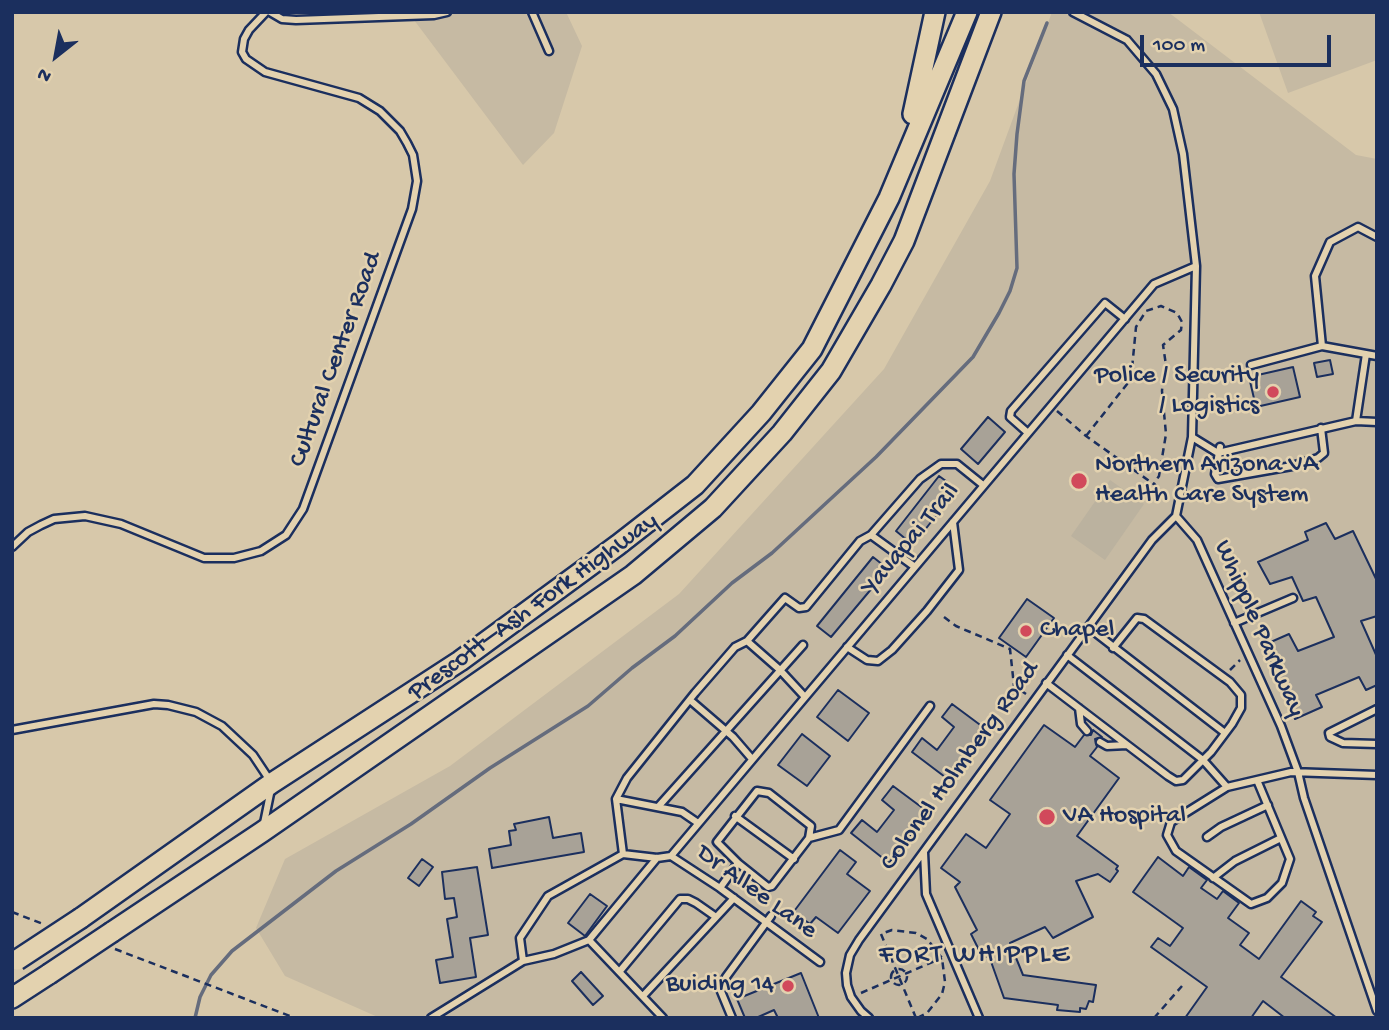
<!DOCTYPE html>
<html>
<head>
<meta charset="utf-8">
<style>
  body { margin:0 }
  #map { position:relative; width:1389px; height:1030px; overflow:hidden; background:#d7c8aa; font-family:"Gochi Hand",sans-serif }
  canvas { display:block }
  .frame { position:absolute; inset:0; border:14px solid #1b2f5e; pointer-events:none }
  .north { position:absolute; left:21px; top:21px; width:70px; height:70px; -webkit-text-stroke:5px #e3d2af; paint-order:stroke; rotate:211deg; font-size:19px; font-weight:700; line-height:28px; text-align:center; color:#1b2f5e }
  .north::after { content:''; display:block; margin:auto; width:24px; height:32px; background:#1b2f5e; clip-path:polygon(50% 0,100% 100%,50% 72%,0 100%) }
  .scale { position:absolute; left:1140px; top:35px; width:191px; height:32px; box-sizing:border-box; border:4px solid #1b2f5e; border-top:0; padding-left:9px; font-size:21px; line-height:24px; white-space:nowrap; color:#1b2f5e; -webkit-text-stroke:5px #e3d2af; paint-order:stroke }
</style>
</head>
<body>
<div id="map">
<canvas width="1389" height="1030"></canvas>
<div class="frame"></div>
<div class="north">N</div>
<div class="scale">100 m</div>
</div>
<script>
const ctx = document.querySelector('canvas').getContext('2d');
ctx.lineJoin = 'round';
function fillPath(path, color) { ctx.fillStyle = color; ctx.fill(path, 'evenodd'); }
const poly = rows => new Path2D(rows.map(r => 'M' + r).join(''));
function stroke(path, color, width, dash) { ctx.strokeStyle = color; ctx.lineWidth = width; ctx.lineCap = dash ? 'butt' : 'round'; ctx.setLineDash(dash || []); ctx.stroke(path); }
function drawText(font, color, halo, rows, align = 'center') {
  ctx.font = font + ' "Gochi Hand",sans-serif'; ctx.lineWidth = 5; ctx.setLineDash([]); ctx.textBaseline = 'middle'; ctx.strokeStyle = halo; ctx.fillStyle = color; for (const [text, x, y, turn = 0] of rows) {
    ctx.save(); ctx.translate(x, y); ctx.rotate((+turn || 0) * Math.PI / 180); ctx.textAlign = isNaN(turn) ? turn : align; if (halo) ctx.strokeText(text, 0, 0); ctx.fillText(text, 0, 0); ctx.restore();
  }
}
fillPath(poly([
  [408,12,566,12,582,46,554,133,523,165],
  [1052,12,1168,12,1356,155,1377,159,1377,1018,380,1018,285,976,256,928,285,859,450,766,679,594,884,369,990,181],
  [1259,12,1377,12,1377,60,1288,93]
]), '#c6baa3');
fillPath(poly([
  [1110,480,1144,504,1105,560,1071,536]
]), '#bbb29f');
stroke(poly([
  [195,1018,200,997,211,975,232,951,336,871,411,824,490,768,588,706,632,668,675,636,732,583,772,553,876,457,973,357,999,313,1010,291,1017,268,1014,174,1017,134,1024,81,1047,23]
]), '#656c7d', 3.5);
const building = poly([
  [1330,360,1333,374,1317,377,1314,363,1330,360],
  [1293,367,1300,397,1256,407,1249,377,1293,367],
  [988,417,1005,432,978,464,961,449,988,417],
  [939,476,957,489,913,545,896,531,939,476],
  [1326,523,1335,539,1353,531,1377,581,1377,616,1361,621,1377,657,1377,685,1366,690,1359,677,1316,695,1322,707,1295,719,1264,645,1289,634,1298,651,1334,637,1316,597,1303,601,1292,577,1270,584,1258,562,1308,540,1305,532,1326,523],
  [873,557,888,569,831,637,817,626,873,557],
  [1027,599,1054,618,1026,657,999,638,1027,599],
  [838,690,869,713,848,741,817,717,838,690],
  [952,704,987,730,949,780,912,752,922,738,937,750,954,727,942,717,952,704],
  [1044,725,1075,747,1084,735,1091,735,1093,730,1102,737,1095,739,1097,747,1090,756,1119,778,1077,836,1118,866,1116,869,1118,871,1110,882,1098,874,1076,881,1093,917,1053,938,1045,927,1010,943,1023,975,1096,985,1093,1002,1089,1001,1086,1009,1080,1008,1080,1012,1057,1010,1058,1005,1004,998,989,956,983,958,971,934,977,930,955,887,960,882,941,868,966,834,986,848,1010,814,990,800,1044,725],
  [802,734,830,756,807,786,778,765,802,734],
  [893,786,928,812,889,863,851,833,862,820,877,832,894,810,882,800,893,786],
  [549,817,553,838,581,833,584,852,492,868,489,849,511,845,509,831,516,830,514,824,549,817],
  [840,850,856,862,847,874,870,891,838,933,816,917,810,924,806,921,802,927,789,918,840,850],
  [1158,857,1183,876,1189,867,1207,880,1201,888,1217,899,1223,891,1239,903,1228,918,1249,933,1240,945,1259,959,1301,901,1316,912,1313,916,1322,922,1281,977,1337,1018,1285,1018,1263,1001,1251,1018,1185,1018,1207,987,1151,947,1158,938,1170,946,1183,928,1133,892,1158,857],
  [422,859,433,867,419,886,408,878,422,859],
  [477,867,488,935,470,938,476,977,440,983,436,960,453,957,447,919,457,917,454,898,445,899,442,872,477,867],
  [590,894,607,906,585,936,568,923,590,894],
  [581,972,603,996,593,1005,572,981,581,972],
  [801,973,819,1018,778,1018,774,1010,756,1018,745,1018,737,999,801,973]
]);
fillPath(building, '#a8a297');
stroke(building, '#1b2f5e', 2);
const service = poly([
  [270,12,282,19,296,20,434,15,447,12],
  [532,12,549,51],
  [1073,12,1127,40,1156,74,1173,109,1183,154,1196,266,1192,437,1176,516],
  [1322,346,1315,276,1330,242,1358,227,1377,237],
  [1251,365,1322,346,1377,356],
  [1356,421,1366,354],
  [1028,433,1010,417,1011,411,1105,303,1125,319],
  [1192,437,1218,453,1356,421,1377,422],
  [1220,447,1215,474,1218,479,1292,466,1318,458,1324,453,1321,428],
  [1176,516,1197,540,1281,726,1298,772,1304,798,1377,1011],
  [871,535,920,479,941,464,957,464,983,485],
  [12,547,28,532,41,525,54,519,85,516,121,524,204,558,234,558,261,551,286,535,303,509,412,209,417,181,413,155,407,143,400,131,380,111,359,98,265,72,246,59,242,52,244,39,249,30,266,12],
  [1234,623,1293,598],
  [1088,627,1225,733],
  [747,641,785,598,799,608,806,607,860,541,871,535,915,567],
  [847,647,867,660,878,661,892,650,927,611,959,570,953,522],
  [1067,655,1203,760,1227,787],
  [1046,683,1168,776,1176,781,1183,780,1211,752,1232,724,1241,708,1241,695,1230,682,1144,619,1137,618,1113,648],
  [690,700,733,737,752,759],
  [1079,708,1081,724,1087,731],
  [1377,709,1329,733,1330,737,1343,743,1377,744],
  [12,730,154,704,168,705,196,712,222,726,253,755,269,779],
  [1100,742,1107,746,1127,745],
  [1257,780,1290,859,1282,883,1267,898,1251,904,1176,851,1167,835,1171,822,1227,787,1257,780,1291,772,1377,775],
  [616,799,682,812,698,823],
  [658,807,803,645],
  [735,816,794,859],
  [264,823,271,789],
  [1207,837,1221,827,1268,805],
  [809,838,839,830,930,706],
  [924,852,926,894,979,1018],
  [623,854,616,799,627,778,695,693,735,647,747,641,780,670,805,697],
  [671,856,1154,284,1196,266],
  [671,856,720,888,820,962],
  [1213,878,1235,861,1281,838],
  [720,888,738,863,768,887,772,886,809,838,811,826,769,793,757,791,717,842,738,863],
  [589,940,657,858],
  [620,971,680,899,688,899,696,903,716,917],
  [643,996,734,898],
  [431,1018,523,961],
  [663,1018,589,940,554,954,523,961,520,938,548,896,623,854,657,858,671,856],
  [732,1018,720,989,726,977,771,916],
  [869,1018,861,1011,851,997,847,985,846,973,850,955,859,940,1152,540,1176,516]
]);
const primary = poly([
  [913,114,935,12],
  [81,918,272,783,460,661,618,545,695,485,761,413,812,349,889,198,967,12],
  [112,932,262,832,633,575,713,508,782,433,831,371,881,285,904,241,991,12],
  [12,998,49,974]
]);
stroke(service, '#1b2f5e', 11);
stroke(primary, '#1b2f5e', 24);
stroke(poly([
  [1057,411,1086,436,1169,495],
  [1086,436,1131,379,1136,327,1146,311,1161,306,1177,313,1182,322,1181,330,1163,345,1167,372,1163,378,1162,391,1166,434,1159,476,1154,484],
  [944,617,956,626,1010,649,1014,686,1026,694],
  [1230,670,1240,660],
  [12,912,43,924],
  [115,949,295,1018],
  '891 977a8 8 0 1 1 16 0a8 8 0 1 1-16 0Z',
  [861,993,942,958],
  [916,1018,881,934,892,930,916,933,927,939,942,958,945,982,942,994,927,1013,917,1018],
  [1154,1018,1182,986]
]), '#1b2f5e', 2.5, [7, 5]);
stroke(service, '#e3d2af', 6);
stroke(primary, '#e3d2af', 19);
const primaryBridge = poly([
  [17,960,81,918],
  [49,974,112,932]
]);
stroke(primaryBridge, '#1b2f5e', 24, []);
stroke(primaryBridge, '#e3d2af', 19);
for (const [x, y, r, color] of [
  [1273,392,7,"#d1495b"],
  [1079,481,9,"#d1495b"],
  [1026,631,7,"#d1495b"],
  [1047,817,9,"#d1495b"],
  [788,986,7,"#d1495b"]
]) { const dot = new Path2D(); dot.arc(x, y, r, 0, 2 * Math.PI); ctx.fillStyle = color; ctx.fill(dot); stroke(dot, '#e3d2af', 2.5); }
drawText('26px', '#1b2f5e', '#e3d2af', [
  ["Cultural Center Road",337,360,-70],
  ["Yavapai Trail",912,540,-50],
  ["Prescott–Ash Fork Highway",534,608,-36],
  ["Whipple Parkway",1258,629,66],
  ["Colonel Holmberg Road",961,767,-54],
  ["Dr Allee Lane",756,893,36]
]);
drawText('26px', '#1b2f5e', '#e3d2af', [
  ["Police / Security",1259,377,"right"],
  ["/ Logistics",1259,407,"right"],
  ["Northern Arizona VA",1095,466],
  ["Health Care System",1095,496],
  ["Chapel",1040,631],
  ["VA Hospital",1063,817],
  ["Buiding 14",774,986,"right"]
], 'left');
ctx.letterSpacing = '2px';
drawText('28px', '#1b2f5e', '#e3d2af', [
  ["FORT WHIPPLE",975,957]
]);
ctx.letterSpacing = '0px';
</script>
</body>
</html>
